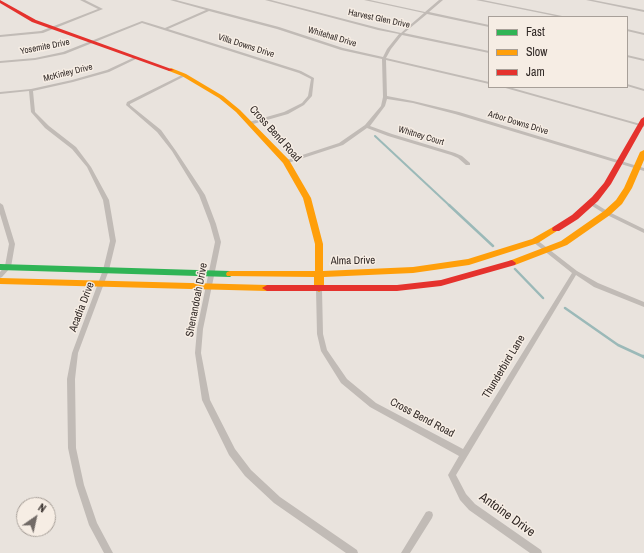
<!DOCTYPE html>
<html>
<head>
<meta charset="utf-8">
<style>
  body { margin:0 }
  #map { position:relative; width:644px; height:553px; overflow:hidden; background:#e9e3dd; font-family:"Archivo Narrow",sans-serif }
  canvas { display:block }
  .legend { position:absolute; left:488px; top:16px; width:140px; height:72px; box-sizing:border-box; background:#f6ede4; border:1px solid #a79f98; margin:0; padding:5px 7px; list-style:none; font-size:12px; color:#312926 }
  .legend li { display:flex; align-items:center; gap:8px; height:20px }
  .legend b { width:20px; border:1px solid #a79f98 }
  .north { position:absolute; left:16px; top:497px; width:40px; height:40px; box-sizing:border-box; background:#f6ede4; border:1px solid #a79f98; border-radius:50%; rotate:34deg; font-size:11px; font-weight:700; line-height:16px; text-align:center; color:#312926 }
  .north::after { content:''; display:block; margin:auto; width:14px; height:18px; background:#716a66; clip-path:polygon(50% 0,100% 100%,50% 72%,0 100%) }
</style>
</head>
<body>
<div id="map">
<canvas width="644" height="553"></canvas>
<ul class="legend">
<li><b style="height:5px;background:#30b455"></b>Fast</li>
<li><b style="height:5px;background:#ff9f0a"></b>Slow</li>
<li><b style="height:5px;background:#e5322d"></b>Jam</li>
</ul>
<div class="north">N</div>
</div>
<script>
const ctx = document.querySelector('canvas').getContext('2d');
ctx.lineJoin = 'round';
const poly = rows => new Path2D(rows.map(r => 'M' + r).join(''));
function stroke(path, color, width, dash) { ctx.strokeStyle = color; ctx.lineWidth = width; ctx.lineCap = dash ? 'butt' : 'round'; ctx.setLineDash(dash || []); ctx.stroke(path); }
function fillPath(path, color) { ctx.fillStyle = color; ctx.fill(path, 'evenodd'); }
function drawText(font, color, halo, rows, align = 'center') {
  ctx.font = font + ' "Archivo Narrow",sans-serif'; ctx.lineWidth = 3; ctx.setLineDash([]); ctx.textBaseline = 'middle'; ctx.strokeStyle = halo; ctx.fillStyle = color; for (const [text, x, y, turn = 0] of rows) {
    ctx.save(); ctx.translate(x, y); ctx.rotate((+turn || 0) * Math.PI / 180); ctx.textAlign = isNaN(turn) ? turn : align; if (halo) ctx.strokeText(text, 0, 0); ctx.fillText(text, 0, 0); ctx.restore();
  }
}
stroke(poly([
  [375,136,450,206]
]), '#9bb9b8', 2);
stroke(poly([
  [449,205,493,246],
  [515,269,543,298],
  [565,308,618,345,644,357]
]), '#9bb9b8', 2.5);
stroke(poly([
  [643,356,644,357]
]), '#9bb9b8', 3);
fillPath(poly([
  [80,0,85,0,103,9,43,33,0,37,0,35,41,31,98,9,80,0],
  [170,0,176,0,279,27,343,48,383,57,387,49,399,34,378,30,265,0,271,0,379,28,401,33,424,13,364,0,370,0,425,12,439,0,443,0,429,12,489,25,489,27,427,14,404,33,489,51,489,53,402,35,391,49,386,58,489,82,489,84,386,60,387,96,413,101,459,112,644,168,644,171,455,114,413,103,387,99,385,106,370,126,392,134,455,153,462,156,470,163,470,165,466,165,458,158,451,155,388,136,367,128,343,145,288,163,284,163,284,161,339,143,365,125,381,106,383,97,382,59,341,50,277,29,209,11,168,29,301,71,314,78,312,96,304,105,288,114,253,124,249,124,249,122,284,112,302,103,308,96,311,79,299,73,142,23,65,54,35,60,0,63,0,61,35,58,63,52,142,21,165,28,206,10,170,0],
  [476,0,483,0,567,17,560,17,476,0],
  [586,0,593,0,644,10,644,12,586,0],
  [627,29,644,33,644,35,627,31,627,29],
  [627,55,644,59,644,61,627,57,627,55],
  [135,57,138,58,109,72,73,82,33,91,35,112,49,126,76,147,91,167,109,200,116,241,109,270,78,353,75,379,76,448,84,485,97,523,113,553,104,553,89,525,76,485,68,448,67,379,72,353,103,270,110,241,103,200,87,167,72,149,45,128,31,112,29,91,0,94,0,92,31,89,72,80,107,70,135,57],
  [184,74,186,75,185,76,130,104,130,105,161,130,176,151,205,195,216,224,221,242,203,329,201,353,210,400,235,449,251,470,280,497,357,550,358,553,346,553,274,503,245,476,229,455,202,400,195,353,197,329,215,242,210,224,199,195,172,151,157,132,126,105,127,102,184,74],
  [627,84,644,89,644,91,627,86,627,84],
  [502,87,509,87,644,125,644,127,502,87],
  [591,201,609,212,644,229,644,233,605,214,589,204,588,203,591,201],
  [0,203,3,205,15,244,11,267,2,277,0,278,0,272,5,266,9,244,0,214,0,203],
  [535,239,537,240,577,271,598,283,644,302,644,307,594,287,576,275,456,475,466,494,475,504,541,550,542,553,530,553,469,510,460,500,448,475,459,456,370,407,341,383,321,351,317,334,316,289,319,287,322,289,323,334,327,350,347,379,376,403,463,449,572,273,533,242,532,241,533,240,535,239],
  [429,511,432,512,433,515,432,518,410,553,401,553,426,512,429,511]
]), '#c1bbb6');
fillPath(poly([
  [0,264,230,271,234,274,230,277,0,270,0,264]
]), '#30b455');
fillPath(poly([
  [171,68,186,74,223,96,240,110,289,160,311,198,323,244,323,271,413,267,468,259,532,239,553,227,559,227,560,229,538,243,469,265,413,273,324,277,324,289,319,292,314,289,314,277,227,276,226,274,227,272,230,271,315,271,315,244,303,198,283,163,236,112,219,98,182,76,169,71,168,70,171,68],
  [644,150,644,160,632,188,622,204,610,215,567,245,515,265,509,265,508,263,509,261,561,241,604,211,616,200,624,188,640,152,644,150],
  [0,278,267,285,272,288,267,291,0,284,0,278]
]), '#ff9f0a');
fillPath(poly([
  [0,0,36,20,174,70,169,71,32,22,0,3,0,0],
  [644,117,644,125,611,184,598,201,578,219,559,231,553,231,552,229,553,227,572,215,592,197,604,183,641,119,644,117],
  [512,260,516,263,515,265,441,286,397,291,267,291,262,288,267,285,397,285,441,280,512,260]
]), '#e5322d');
drawText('9px', '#312926', '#f6ede4', [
  ["Harvest Glen Drive",379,19,12],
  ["Whitehall Drive",332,37,17],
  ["Villa Downs Drive",246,46,18],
  ["Yosemite Drive",45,47,-11],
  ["McKinley Drive",68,73,-14],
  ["Arbor Downs Drive",518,123,17],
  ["Whitney Court",421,136,17]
]);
drawText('11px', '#312926', '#f6ede4', [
  ["Cross Bend Road",275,134,48],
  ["Alma Drive",353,261,-1],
  ["Shenandoah Drive",197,300,-79],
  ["Acadia Drive",82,307,-69],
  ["Thunderbird Lane",504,367,-59],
  ["Cross Bend Road",422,418,28]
]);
drawText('13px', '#312926', '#f6ede4', [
  ["Antoine Drive",507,515,36]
]);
</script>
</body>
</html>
